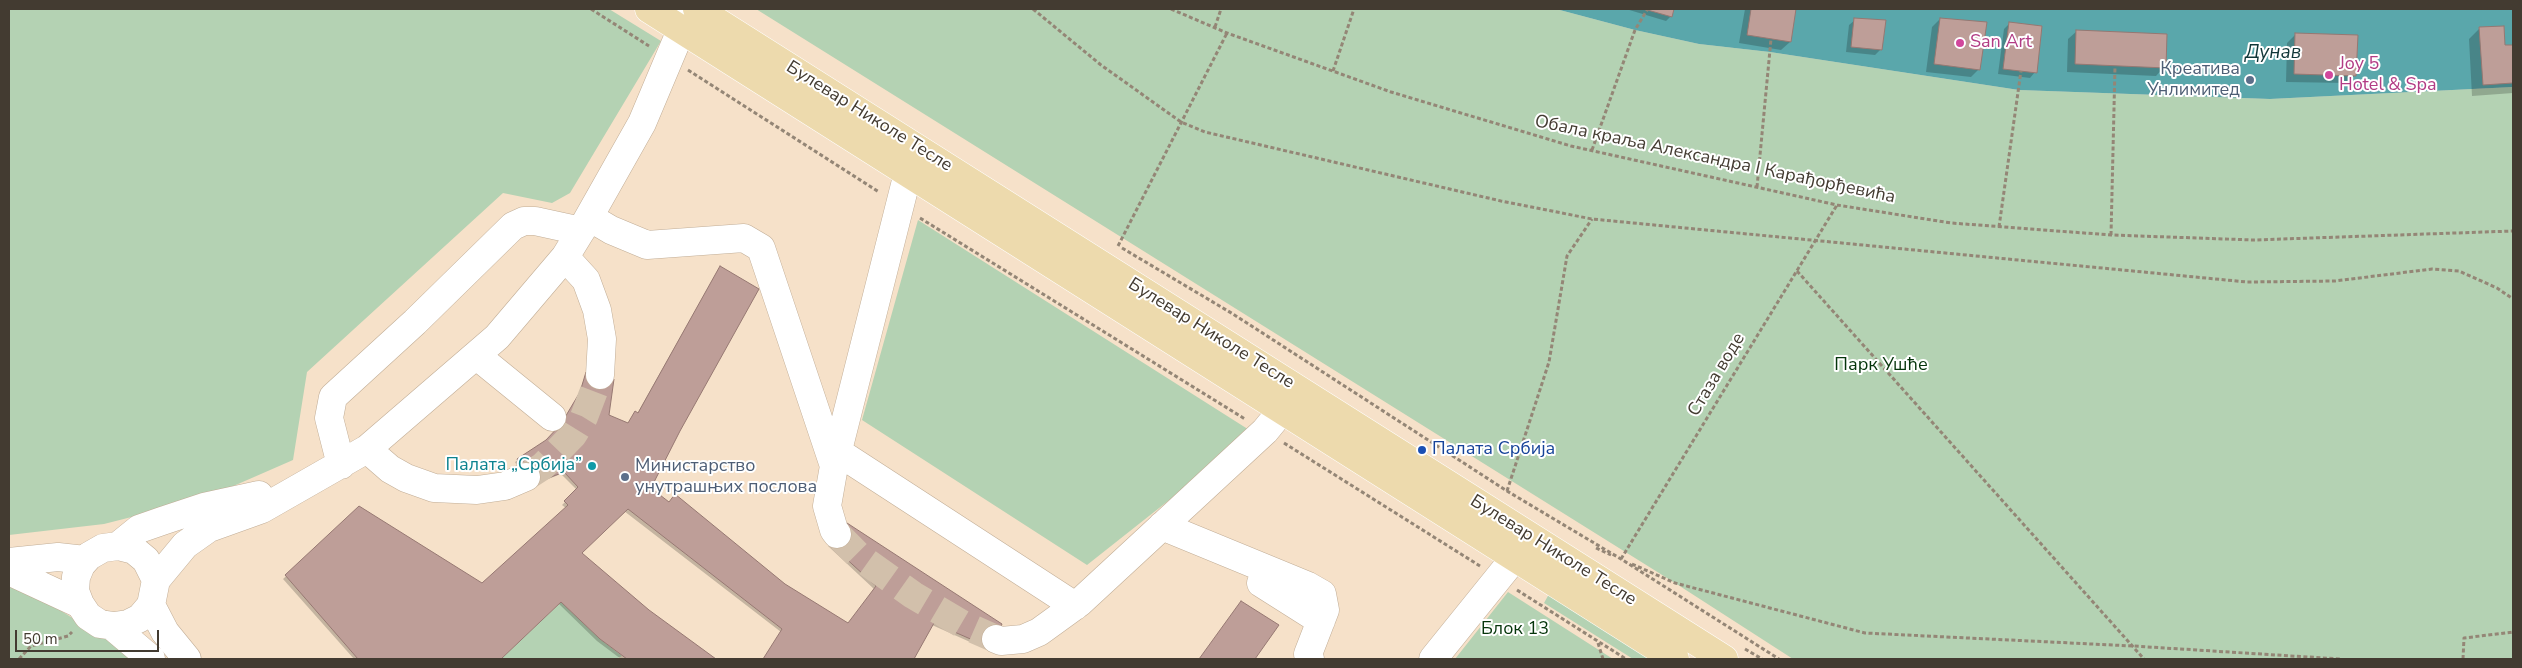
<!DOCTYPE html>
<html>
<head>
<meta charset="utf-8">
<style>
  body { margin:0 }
  #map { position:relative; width:2522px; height:668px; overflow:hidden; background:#f6e1c9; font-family:"Nunito Sans",sans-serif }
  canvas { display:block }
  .frame { position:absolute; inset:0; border:10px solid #433b31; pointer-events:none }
  .scale { position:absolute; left:15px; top:630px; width:144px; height:22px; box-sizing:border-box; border:2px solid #433b31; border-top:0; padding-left:6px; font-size:15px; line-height:18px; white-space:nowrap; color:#433b31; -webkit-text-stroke:4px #fff; paint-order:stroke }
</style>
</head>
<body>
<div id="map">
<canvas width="2522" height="668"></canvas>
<div class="frame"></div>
<div class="scale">50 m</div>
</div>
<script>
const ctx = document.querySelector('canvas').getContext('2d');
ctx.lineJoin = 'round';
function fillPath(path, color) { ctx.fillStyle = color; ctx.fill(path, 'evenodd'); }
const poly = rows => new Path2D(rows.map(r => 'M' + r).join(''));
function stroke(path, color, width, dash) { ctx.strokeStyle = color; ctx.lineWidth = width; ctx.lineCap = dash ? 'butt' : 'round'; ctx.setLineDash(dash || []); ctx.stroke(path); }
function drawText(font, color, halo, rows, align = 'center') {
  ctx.font = font + ' "Nunito Sans",sans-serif'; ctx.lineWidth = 4; ctx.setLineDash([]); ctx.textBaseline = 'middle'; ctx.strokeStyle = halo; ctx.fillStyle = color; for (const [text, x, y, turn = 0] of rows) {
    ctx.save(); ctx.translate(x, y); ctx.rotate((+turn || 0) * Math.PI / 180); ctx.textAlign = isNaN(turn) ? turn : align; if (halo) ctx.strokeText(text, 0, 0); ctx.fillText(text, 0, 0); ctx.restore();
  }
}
fillPath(poly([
  [9,9,609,9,661,41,570,193,552,203,503,193,307,372,293,460,206,498,104,524,9,535],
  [756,9,1556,9,1635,30,1699,44,1770,52,2019,90,2270,99,2513,87,2513,659,1793,659,1675,583],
  [918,220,1254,433,1087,565,862,420],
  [9,586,22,586,137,659,9,659],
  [1508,592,1613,659,1455,659],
  [1549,594,1652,659,1633,659,1544,603],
  [561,602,600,639,622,656,616,659,501,659]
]), '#b4d2b3');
fillPath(poly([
  [1556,9,2513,9,2513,87,2270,99,2019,90,1770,52,1699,44,1635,30]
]), '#5aa7ab');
fillPath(poly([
  [1626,9,1673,9,1671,16,1666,21],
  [1745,9,1795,9,1790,42,1781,50,1739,43],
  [1940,19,1979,69,1971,77,1926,72,1932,27],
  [1855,20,1881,49,1875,55,1846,52,1849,25],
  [2009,24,2035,72,2030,78,1998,74,2004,29],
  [2480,28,2504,46,2513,46,2513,93,2472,96,2469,39],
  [2077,31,2164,67,2156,76,2067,72,2068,39],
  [2296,34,2355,75,2347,83,2286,82,2287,43],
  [718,270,679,430,650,489,784,585,848,625,874,589,828,546,848,525,990,648,988,650,932,625,912,659,763,659,781,632,624,511,580,553,649,611,714,659,621,659,597,641,558,603,499,659,354,659,283,579,359,508,482,585,566,508,562,505,577,490,561,474,528,487,515,462,546,441,559,428,578,396,586,373,607,416,627,424,637,414],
  [1239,605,1277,625,1253,659,1200,659]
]), '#0003');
const building = poly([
  [1644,9,1674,9,1672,17,1644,9],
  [1751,9,1796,9,1791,42,1747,35,1751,9],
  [1854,18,1886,20,1882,50,1851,47,1854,18],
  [1940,18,1987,22,1980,70,1934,64,1940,18],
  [2009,22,2042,26,2037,73,2003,69,2009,22],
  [2504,26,2505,45,2513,45,2513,83,2483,85,2479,27,2504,26],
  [2076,30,2167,34,2166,68,2075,64,2076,30],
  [2295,33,2358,35,2356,76,2294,74,2295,33],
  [720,266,759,289,680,431,651,488,669,502,675,494,785,584,848,623,876,586,829,543,847,523,1002,624,991,648,934,623,914,659,763,659,782,629,628,509,582,553,649,610,716,659,627,659,600,639,561,602,501,659,358,659,285,575,359,506,482,583,568,505,564,501,578,487,564,472,530,485,517,459,546,440,561,424,580,392,586,372,614,379,609,415,628,423,635,411,638,413,720,266],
  [1241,601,1279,625,1255,659,1199,659,1241,601]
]);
fillPath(building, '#be9e98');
stroke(building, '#967872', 1);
stroke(poly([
  [526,477,543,466,573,435,584,417,600,375],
  [837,534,861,558,913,595,962,624,996,639]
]), '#d2c0ab', 28, [28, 14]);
const minor = poly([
  [589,217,611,230,647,245,744,238,761,248,834,466],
  [565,257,586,280,597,310,602,339,600,375],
  [477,356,552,417],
  [367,449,390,469,406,478,434,488,477,490,505,486,526,477],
  [838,452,1075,606],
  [341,465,329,418,333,397,415,322,513,226,524,221,535,221,581,231],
  [1162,526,1308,586,1322,594,1325,610,1308,654,1310,659],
  [837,534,834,530,827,506,834,466,908,173,920,155],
  [118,546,139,529,162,521,204,507,259,495],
  [9,562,58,557,85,560],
  [1267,569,1261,583,1321,621],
  [9,571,80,604],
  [156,580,185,545,209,528,262,509,367,449,497,337,565,257,581,231,642,123,690,9],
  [151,605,140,618,128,624,114,626,100,624,88,616,80,604,75,591,76,577,81,565,89,556,103,548,118,546,134,550,146,560,156,580,151,605,165,632,187,659],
  [112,626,151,659],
  [996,639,1001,641,1023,639,1039,632,1079,603,1265,431,1297,392],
  [1433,659,1529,540]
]);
const major = poly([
  [649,9,1675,659],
  [697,9,1724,659]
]);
stroke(minor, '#c1ad96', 29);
stroke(major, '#fff', 29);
stroke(poly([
  [591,9,649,46],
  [1033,9,1101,65,1181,122,1205,132,1501,201,1592,219,2247,282,2335,281,2432,269,2459,271,2497,288,2513,299],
  [1171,9,1227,33,1391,92,1571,146,1837,205,1951,223,2111,235,2254,240,2513,231],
  [1215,27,1221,9],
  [688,70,879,192],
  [1333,71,1354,9],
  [1592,150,1635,30,1647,10],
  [1757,187,1771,39],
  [920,218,1245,419],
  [1999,227,2021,71],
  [2111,235,2115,66],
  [1118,246,1227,33],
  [1122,248,1233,314,1507,491,1621,559,1779,659],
  [1797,271,2144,659],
  [1284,443,1480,566],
  [1507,491,1549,362,1567,256,1592,219],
  [1596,548,1611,555],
  [1621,559,1837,205],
  [1632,564,1675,583,1865,633,2133,646,2340,659],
  [1517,590,1626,659],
  [1598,643,1603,659],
  [1745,649,1762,659],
  [19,659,31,646,68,636,72,632],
  [2463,659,2464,638,2513,632]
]), '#948676', 3, [4, 2.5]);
stroke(minor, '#fff', 28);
stroke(major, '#eddaad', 28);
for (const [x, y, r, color] of [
  [1960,43,5,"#d1479c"],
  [2329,75,5,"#d1479c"],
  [2250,80,5,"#5c6f8a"],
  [1422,450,5,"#1a4fb4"],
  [592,466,5,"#0f9aa8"],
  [625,477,5,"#5c6f8a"]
]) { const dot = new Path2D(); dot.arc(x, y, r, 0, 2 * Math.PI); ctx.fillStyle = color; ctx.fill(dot); stroke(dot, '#fff', 2); }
drawText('18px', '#b23c85', '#fff', [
  ["San Art",1970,43],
  ["Joy 5",2339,65],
  ["Hotel & Spa",2339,86]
], 'left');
drawText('18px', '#4e5e75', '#fff', [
  ["Креатива",2240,70],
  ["Унлимитед",2240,91],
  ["Министарство",635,467,"left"],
  ["унутрашњих послова",635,488,"left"]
], 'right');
drawText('18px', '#433b31', '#fff', [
  ["Булевар Николе Тесле",869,117,32],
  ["Обала краља Александра I Карађорђевића",1715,160,12],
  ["Булевар Николе Тесле",1211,334,32],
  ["Стаза воде",1717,375,-59],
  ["Булевар Николе Тесле",1553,551,32]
]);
drawText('18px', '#05350b', '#fff', [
  ["Парк Ушће",1881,366],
  ["Блок 13",1515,630]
]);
drawText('18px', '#164399', '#fff', [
  ["Палата Србија",1432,450]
], 'left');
drawText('18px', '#0d838f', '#fff', [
  ["Палата „Србија”",582,466]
], 'right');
drawText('italic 19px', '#113739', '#fff', [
  ["Дунав",2273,53]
]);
</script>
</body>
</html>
